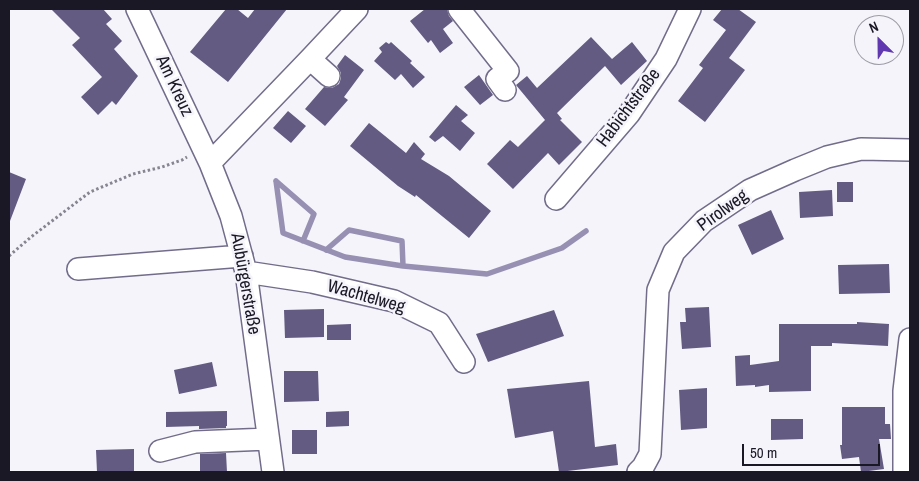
<!DOCTYPE html>
<html>
<head>
<meta charset="utf-8">
<style>
  body { margin:0 }
  #map { position:relative; width:919px; height:481px; overflow:hidden; background:#f5f4fb; font-family:"Archivo Narrow",sans-serif }
  canvas { display:block }
  .frame { position:absolute; inset:0; border:10px solid #1a1824; pointer-events:none }
  .north { position:absolute; left:854px; top:15px; width:50px; height:50px; box-sizing:border-box; background:#f5f4fb; border:1px solid #9d9ca5; border-radius:50%; rotate:337deg; font-size:14px; font-weight:700; line-height:20px; text-align:center; color:#1a1824 }
  .north::after { content:''; display:block; margin:auto; width:18px; height:22px; background:#6138b0; clip-path:polygon(50% 0,100% 100%,50% 72%,0 100%) }
  .scale { position:absolute; left:742px; top:444px; width:138px; height:22px; box-sizing:border-box; border:2px solid #1a1824; border-top:0; padding-left:6px; font-size:15px; line-height:18px; white-space:nowrap; color:#1a1824; -webkit-text-stroke:4px #f5f4fb; paint-order:stroke }
</style>
</head>
<body>
<div id="map">
<canvas width="919" height="481"></canvas>
<div class="frame"></div>
<div class="north">N</div>
<div class="scale">50 m</div>
</div>
<script>
const ctx = document.querySelector('canvas').getContext('2d');
ctx.lineJoin = 'round';
const poly = rows => new Path2D(rows.map(r => 'M' + r).join(''));
function stroke(path, color, width, dash) { ctx.strokeStyle = color; ctx.lineWidth = width; ctx.lineCap = dash ? 'butt' : 'round'; ctx.setLineDash(dash || []); ctx.stroke(path); }
function fillPath(path, color) { ctx.fillStyle = color; ctx.fill(path, 'evenodd'); }
function drawText(font, color, halo, rows, align = 'center') {
  ctx.font = font + ' "Archivo Narrow",sans-serif'; ctx.lineWidth = 5; ctx.setLineDash([]); ctx.textBaseline = 'middle'; ctx.strokeStyle = halo; ctx.fillStyle = color; for (const [text, x, y, turn = 0] of rows) {
    ctx.save(); ctx.translate(x, y); ctx.rotate((+turn || 0) * Math.PI / 180); ctx.textAlign = isNaN(turn) ? turn : align; if (halo) ctx.strokeText(text, 0, 0); ctx.fillText(text, 0, 0); ctx.restore();
  }
}
stroke(poly([
  [276,181,283,233,345,257,403,266,487,274,562,248,586,231],
  [276,181,314,214,303,241],
  [326,250,349,230,402,241,403,266]
]), '#9790b3', 5.5);
fillPath(poly([
  [51,9,103,9,112,19,106,24,122,41,114,49,138,76,116,105,112,101,98,115,81,97,102,77,72,45,80,38],
  [226,9,237,9,248,18,255,9,287,9,228,82,190,52],
  [425,9,447,9,449,16,453,21,443,29,453,43,440,53,431,40,428,43,410,21],
  [722,9,738,9,756,22,729,58,745,70,705,122,678,101,703,68,699,65,726,30,713,20],
  [591,37,612,59,632,42,647,61,621,85,605,66,557,113,562,119,560,120,582,142,559,165,548,153,513,189,487,164,510,140,518,147,545,120,516,85,527,76,537,88],
  [386,42,389,44,391,42,412,61,410,63,425,77,413,88,401,74,395,80,374,61,382,52,379,48],
  [345,55,364,70,344,97,348,100,325,126,305,109,324,87,332,88,339,84,341,78,341,73,337,66],
  [479,75,493,95,480,105,464,87],
  [456,105,468,115,461,121,475,133,460,151,443,136,435,142,429,137],
  [288,111,306,126,291,143,273,128],
  [369,123,406,153,414,142,425,154,421,159,449,176,491,211,469,238,416,195,415,197,398,186,350,146],
  [9,172,26,179,10,221,9,221],
  [837,182,853,182,853,202,837,202],
  [832,190,833,216,800,218,799,192],
  [771,210,784,239,752,255,738,225],
  [889,264,890,293,839,294,838,265],
  [709,307,711,347,682,349,680,322,686,322,685,308],
  [324,309,324,337,285,338,284,310],
  [554,310,564,336,488,362,476,334],
  [857,322,889,324,888,346,832,343,832,346,811,346,811,391,769,392,769,385,755,387,755,385,736,386,735,356,750,355,750,365,779,361,779,324,857,324],
  [351,324,351,340,327,340,327,325],
  [212,362,217,386,179,394,174,370],
  [284,371,318,371,319,401,284,402],
  [589,381,595,447,616,444,618,465,559,472,553,431,515,438,507,389],
  [707,388,707,428,681,430,679,390],
  [842,407,885,407,885,424,890,424,891,439,879,439,884,469,861,472,859,457,842,459,840,445,842,445],
  [227,411,227,426,226,426,226,428,199,429,199,426,166,427,166,412],
  [349,411,349,426,326,427,326,412],
  [771,419,803,419,803,439,771,440],
  [292,430,317,430,317,454,292,454],
  [134,449,134,472,97,472,96,450],
  [226,453,227,472,200,472,200,454]
]), '#645b82');
const minor = poly([
  [137,9,210,163],
  [459,9,508,71,497,79,505,90],
  [310,59,329,76],
  [556,199,629,114,666,59,690,9],
  [78,269,242,256],
  [246,272,312,282,394,301,439,323,464,362],
  [160,451,195,442,268,439],
  [273,472,246,272,231,216,210,163,310,59,357,9],
  [638,472,643,467,650,454,658,290,674,252,704,221,750,190,795,170,827,157,861,149,910,150],
  [904,472,904,391,910,339]
]);
stroke(minor, '#726c8a', 24);
stroke(poly([
  [9,256,31,237,90,192,133,174,162,167,182,160,187,157]
]), '#87858f', 3, [2.5, 2.5]);
stroke(minor, '#fff', 21);
drawText('18px', '#1a1824', '#f5f4fb', [
  ["Am Kreuz",174,86,65],
  ["Habichtstraße",629,108,-53],
  ["Pirolweg",723,211,-36],
  ["Aubürgerstraße",245,284,80],
  ["Wachtelweg",366,297,16]
]);
</script>
</body>
</html>
